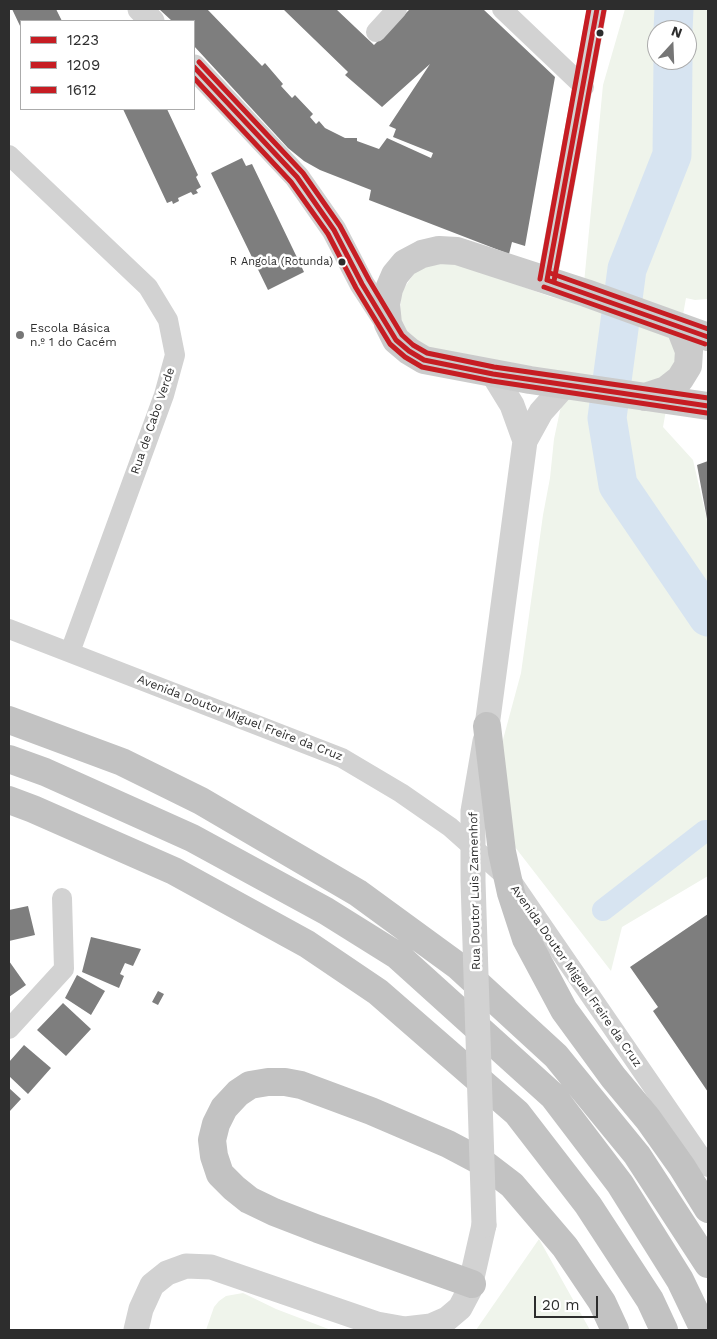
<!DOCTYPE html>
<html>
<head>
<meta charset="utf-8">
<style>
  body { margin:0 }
  #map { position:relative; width:717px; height:1339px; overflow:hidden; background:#fff; font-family:"Work Sans",sans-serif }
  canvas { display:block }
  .frame { position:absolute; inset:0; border:10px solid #2d2d2d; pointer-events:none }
  .legend { position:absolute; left:20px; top:20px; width:175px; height:90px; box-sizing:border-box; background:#fff; border:1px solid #ababab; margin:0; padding:6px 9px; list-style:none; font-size:15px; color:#2d2d2d }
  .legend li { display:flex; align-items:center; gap:10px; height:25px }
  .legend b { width:25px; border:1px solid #ababab }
  .north { position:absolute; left:647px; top:20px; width:50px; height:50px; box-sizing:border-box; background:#fff; border:1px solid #ababab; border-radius:50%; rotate:20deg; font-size:14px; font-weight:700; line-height:20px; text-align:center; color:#2d2d2d }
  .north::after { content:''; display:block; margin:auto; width:18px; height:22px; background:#767676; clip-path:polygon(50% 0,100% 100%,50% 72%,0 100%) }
  .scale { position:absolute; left:534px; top:1296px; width:64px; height:22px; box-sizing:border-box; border:2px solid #2d2d2d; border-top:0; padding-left:6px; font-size:15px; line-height:18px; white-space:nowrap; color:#2d2d2d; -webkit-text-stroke:4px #fff; paint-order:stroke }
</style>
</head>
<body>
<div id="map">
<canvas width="717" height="1339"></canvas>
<div class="frame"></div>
<ul class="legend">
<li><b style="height:6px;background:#c61d23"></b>1223</li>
<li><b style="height:6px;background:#c61d23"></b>1209</li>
<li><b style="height:6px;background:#c61d23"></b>1612</li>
</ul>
<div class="north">N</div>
<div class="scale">20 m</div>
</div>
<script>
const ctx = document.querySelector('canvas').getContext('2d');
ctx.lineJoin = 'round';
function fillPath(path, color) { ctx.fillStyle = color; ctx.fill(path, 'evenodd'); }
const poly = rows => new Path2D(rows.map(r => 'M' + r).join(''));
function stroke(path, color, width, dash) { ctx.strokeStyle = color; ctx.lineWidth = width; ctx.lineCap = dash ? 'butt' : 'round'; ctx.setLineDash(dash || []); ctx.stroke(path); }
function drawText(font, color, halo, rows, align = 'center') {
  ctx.font = font + ' "Work Sans",sans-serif'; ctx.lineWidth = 5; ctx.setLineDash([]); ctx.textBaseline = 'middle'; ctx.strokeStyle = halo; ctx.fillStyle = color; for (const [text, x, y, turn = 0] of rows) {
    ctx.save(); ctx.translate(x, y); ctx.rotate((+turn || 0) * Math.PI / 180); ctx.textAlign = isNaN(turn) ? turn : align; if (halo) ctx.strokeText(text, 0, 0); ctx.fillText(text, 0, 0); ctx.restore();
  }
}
fillPath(poly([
  [625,9,708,9,708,297,707,299,695,300,686,298,663,427,693,460,708,524,708,876,622,927,611,971,501,829,501,747,521,673,543,515,550,478,554,439,568,373,433,351,411,339,400,317,401,293,415,272,434,261,455,262,551,297,582,304,603,85],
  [657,30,687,30,687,60,657,60],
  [539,1239,590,1330,476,1330],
  [243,1293,276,1309,331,1330,206,1330,214,1307,219,1301,226,1296]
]), '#eff4eb');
stroke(poly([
  [603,910,705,831,708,831]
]), '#d7e4f1', 22);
stroke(poly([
  [673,30,674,9],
  [673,60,672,155,627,269,607,418,618,485,708,617]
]), '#d7e4f1', 39);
fillPath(poly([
  [12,9,56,9,62,21,21,21,21,28],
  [159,9,207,9,262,66,265,63,283,84,281,86,292,98,295,95,313,114,310,117,316,124,319,121,325,128,345,138,357,138,357,141,379,149,387,138,431,158,433,153,393,137,396,129,389,126,430,64,382,107,345,75,348,72,346,70,283,9,336,9,374,45,410,9,483,9,555,77,525,246,512,242,509,254,369,200,371,190,320,170,304,161,288,148,194,46,194,21,172,21],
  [123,109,167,109,198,175,196,177,201,187,196,190,198,193,193,195,191,192,178,198,179,201,173,204,172,201,167,203],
  [242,158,246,166,252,164,304,272,268,290,211,173],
  [708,461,708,519,707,519,697,465],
  [28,906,35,935,9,941,9,910],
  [708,914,708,1092,653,1011,658,1007,630,967],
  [91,937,141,949,133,966,125,963,120,974,124,976,119,988,82,972],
  [9,961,26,985,9,997],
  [77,975,105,991,91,1015,65,998],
  [158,991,164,994,158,1005,152,1002],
  [63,1003,91,1029,66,1056,37,1030],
  [24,1045,51,1068,28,1094,9,1076,9,1062],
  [9,1088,21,1099,9,1112]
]), '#7e7e7e');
stroke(poly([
  [502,9,584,87],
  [376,32,397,9],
  [9,155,148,287,168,320,175,355,164,395,70,652],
  [547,280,597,9],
  [9,629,342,758,401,793,450,827,513,883,708,1167],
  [9,1029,64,969,62,898]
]), '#d2d2d2', 20);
stroke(poly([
  [140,9,152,21],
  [194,67,297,177,334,230,362,284,388,324],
  [493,374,512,405,525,441],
  [487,726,525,441,541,412,565,385],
  [136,1330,141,1309,152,1285,167,1273,186,1266,211,1267,377,1324,405,1329,431,1326,447,1319,460,1308,469,1291,484,1225]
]), '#d2d2d2', 25);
stroke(poly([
  [708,337,586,293,457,251,439,250,422,254,405,263,395,275,389,289,386,304,388,324,396,340,409,351,424,360,530,380,708,406],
  [645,397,666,390,680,379,688,366,689,351,680,328]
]), '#cbcbcb', 28);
stroke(poly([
  [9,720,122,762,201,801,358,893,458,966,556,1056,637,1155,708,1264],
  [9,759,45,772,192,838,326,911,398,956,553,1096,620,1184,680,1280,704,1330],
  [9,800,33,809,174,871,307,944,378,992,517,1113,588,1205,650,1300,664,1330],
  [472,1284,318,1229,274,1212,249,1200,234,1188,220,1174,214,1156,212,1140,216,1124,224,1108,238,1093,250,1085,268,1082,285,1082,301,1085,371,1111,448,1144,482,1162,512,1185,565,1247,602,1302,615,1330]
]), '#c2c2c2', 28);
stroke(poly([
  [484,1225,473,881,473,811,485,741]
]), '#d2d2d2', 25);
stroke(poly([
  [487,726,502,852,511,893,526,939,564,1010,613,1077,648,1119,682,1167,708,1209]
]), '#c2c2c2', 28);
stroke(poly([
  [194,67,297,177,334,230,362,284,396,340,409,351,424,360,493,374,708,406],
  [547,280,597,9],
  [547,280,708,337]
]), '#c61d23', 5);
stroke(poly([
  [194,78,291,182,328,234,356,288,390,344,405,357,422,367,492,381,707,413],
  [554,281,604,10],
  [544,287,705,344]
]), '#c61d23', 5);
stroke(poly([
  [199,62,303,173,340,226,369,280,402,335,413,345,427,353,494,367,708,398],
  [550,273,708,329],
  [540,279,589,9]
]), '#c61d23', 5);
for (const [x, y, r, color] of [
  [600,33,4.5,"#2d2d2d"],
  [342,262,4.5,"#2d2d2d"],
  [20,335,5,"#767676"]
]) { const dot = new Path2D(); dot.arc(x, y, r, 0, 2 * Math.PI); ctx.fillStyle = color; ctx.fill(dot); stroke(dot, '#fff', 2); }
drawText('11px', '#2d2d2d', '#fff', [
  ["R Angola (Rotunda)",333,262]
], 'right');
drawText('12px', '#2d2d2d', '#fff', [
  ["Escola Básica",30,328],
  ["n.º 1 do Cacém",30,342]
], 'left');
drawText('12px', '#2d2d2d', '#fff', [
  ["Rua de Cabo Verde",153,421,-71],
  ["Avenida Doutor Miguel Freire da Cruz",240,718,21],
  ["Rua Doutor Luis Zamenhof",475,891,-91],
  ["Avenida Doutor Miguel Freire da Cruz",576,976,55]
]);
</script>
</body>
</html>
